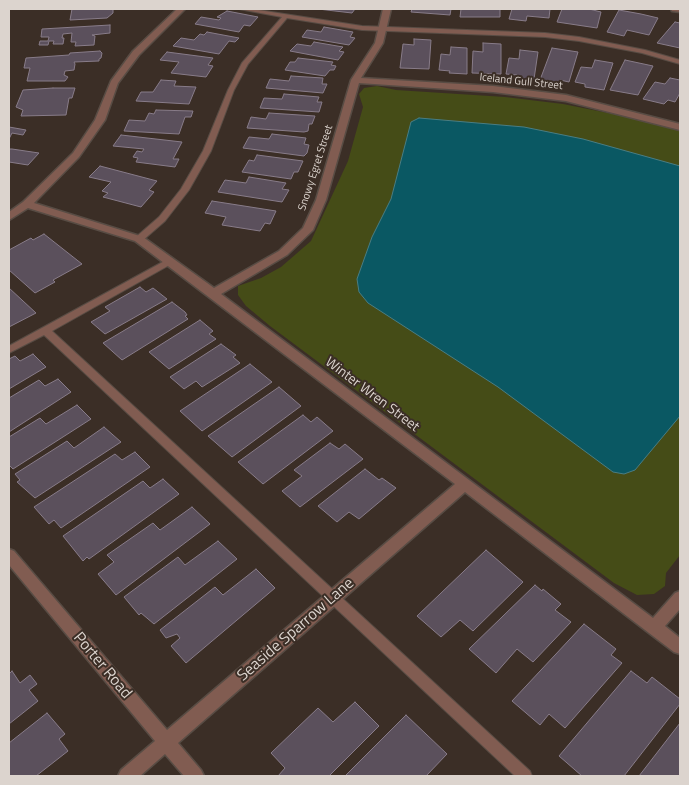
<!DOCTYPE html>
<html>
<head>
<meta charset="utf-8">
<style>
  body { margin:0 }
  #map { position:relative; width:689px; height:785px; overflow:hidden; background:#3b2e26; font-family:"Titillium Web",sans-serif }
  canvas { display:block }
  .frame { position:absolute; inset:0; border:10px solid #dcd4ce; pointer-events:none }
</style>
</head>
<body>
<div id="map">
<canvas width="689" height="785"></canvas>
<div class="frame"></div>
</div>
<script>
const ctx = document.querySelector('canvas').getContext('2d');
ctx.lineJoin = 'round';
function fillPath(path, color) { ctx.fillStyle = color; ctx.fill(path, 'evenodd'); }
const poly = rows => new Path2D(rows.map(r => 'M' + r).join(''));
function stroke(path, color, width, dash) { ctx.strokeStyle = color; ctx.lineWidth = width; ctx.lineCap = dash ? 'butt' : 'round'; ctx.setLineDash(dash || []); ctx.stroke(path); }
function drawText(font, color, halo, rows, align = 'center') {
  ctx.font = font + ' "Titillium Web",sans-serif'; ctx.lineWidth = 4; ctx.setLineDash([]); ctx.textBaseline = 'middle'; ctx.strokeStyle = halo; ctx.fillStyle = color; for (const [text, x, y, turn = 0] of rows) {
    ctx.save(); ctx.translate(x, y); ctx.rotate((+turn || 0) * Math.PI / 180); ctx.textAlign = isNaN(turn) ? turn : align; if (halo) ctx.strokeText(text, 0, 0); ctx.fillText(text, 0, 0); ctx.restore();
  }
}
fillPath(poly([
  [377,86,396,90,505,97,563,104,628,117,680,131,680,555,666,573,665,586,654,594,637,595,614,583,270,326,246,306,238,295,238,286,261,278,281,267,311,241,348,161,363,107,359,94,364,88]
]), '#454c17');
const water = poly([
  [419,118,524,127,583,139,680,166,680,416,635,470,624,474,613,472,498,387,368,303,359,292,357,279,372,237,391,199,411,122,419,118]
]);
fillPath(water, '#0a5863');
stroke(water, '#497d83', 1);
const building = poly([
  [72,9,113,9,113,13,107,18,70,20,72,9],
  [318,9,355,9,352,13,318,9],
  [412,9,451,9,450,15,411,12,412,9],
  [461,9,500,9,500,17,460,17,461,9],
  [512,9,550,9,549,18,527,16,526,21,509,19,512,9],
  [562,9,589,9,601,12,597,28,557,22,562,9],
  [619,10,641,14,658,18,649,35,627,30,624,36,607,32,619,10],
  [227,11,258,17,250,26,244,25,239,32,195,24,201,17,219,20,221,18,217,17,227,11],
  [675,22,680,23,680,48,657,43,675,22],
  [110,25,110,33,92,35,95,36,94,45,75,46,76,42,71,42,72,33,63,34,62,38,64,38,63,44,53,44,54,41,49,41,48,45,39,45,40,41,48,41,49,37,41,37,42,29,110,25],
  [324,27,353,32,350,37,355,38,349,45,302,37,307,30,321,32,324,27],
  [207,32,239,38,235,42,229,41,219,54,173,46,181,38,194,40,200,34,204,35,207,32],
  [414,39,431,40,429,69,400,68,403,44,414,45,414,39],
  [314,42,343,47,339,51,344,52,338,60,290,51,297,44,311,46,314,42],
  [483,43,501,44,501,74,472,73,473,51,483,52,483,43],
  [451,47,467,48,467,74,449,73,450,71,439,70,441,54,450,55,451,47],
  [552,48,578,52,569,82,560,80,559,83,540,80,552,48],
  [520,50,538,52,534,79,516,78,517,75,506,74,509,58,519,59,520,50],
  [100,51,102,53,101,58,99,59,99,61,74,62,75,64,74,70,65,71,64,75,68,77,65,81,27,81,30,68,24,68,26,58,69,55,70,53,100,51],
  [167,52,213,58,208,65,213,66,206,77,171,73,179,62,160,60,167,52],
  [298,58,333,62,331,65,336,66,334,70,330,70,325,76,285,70,290,62,295,62,298,58],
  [595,60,613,63,604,90,585,87,585,84,575,82,581,67,592,68,595,60],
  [625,60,653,66,638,95,610,90,625,60],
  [291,76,323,78,322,84,327,84,323,93,266,88,270,79,289,81,291,76],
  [670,78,680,80,680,93,675,102,668,100,664,104,643,99,655,82,665,84,670,78],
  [161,80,176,81,174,86,196,87,189,104,136,101,141,92,153,92,161,80],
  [53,88,75,88,72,98,69,98,66,115,21,116,23,110,16,107,23,90,53,88],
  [284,94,319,97,317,102,322,102,319,112,260,108,264,98,282,99,284,94],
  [156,110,193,111,191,117,185,117,179,134,124,131,129,120,145,121,149,113,154,114,156,110],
  [269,113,315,116,312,124,309,124,308,131,304,132,247,128,251,117,266,119,269,113],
  [9,127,26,130,23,135,12,133,9,139,9,127],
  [272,134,306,138,304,144,309,145,307,153,304,156,243,148,249,137,269,139,272,134],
  [121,135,182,142,173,159,179,159,175,167,136,162,138,158,133,157,137,151,142,152,144,149,113,146,121,135],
  [9,149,12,149,39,153,28,165,9,162,9,149],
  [257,155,303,161,298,172,294,172,291,179,242,172,249,160,254,161,257,155],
  [100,166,157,181,149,190,154,192,141,207,103,197,108,193,102,191,111,182,89,177,100,166],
  [249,177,286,183,282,189,289,190,282,202,218,192,225,180,246,183,249,177],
  [212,201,276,211,270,224,265,223,260,231,222,225,226,217,205,213,212,201],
  [44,234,82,264,53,280,55,282,35,293,9,270,9,250,31,238,33,240,44,234],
  [140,287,146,292,153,288,167,299,105,334,91,322,110,311,105,307,140,287],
  [9,288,36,313,9,327,9,288],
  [172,302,185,312,187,315,185,316,188,319,122,360,103,343,172,302],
  [200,320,213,331,209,334,216,339,169,369,149,352,200,320],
  [221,344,236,355,233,357,240,363,202,387,196,381,184,389,170,377,221,344],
  [33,354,46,367,9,389,9,359,15,356,20,361,33,354],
  [250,364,272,382,202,431,180,411,250,364],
  [58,379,71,392,9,432,9,398,39,380,45,386,58,379],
  [279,387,301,406,232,457,208,436,279,387],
  [77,405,91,419,13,469,9,465,9,437,40,418,46,424,77,405],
  [303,415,311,422,317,417,333,431,263,484,238,462,303,415],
  [104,427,121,442,35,498,17,482,20,480,15,474,67,441,74,448,104,427],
  [330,443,339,449,345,444,363,459,300,507,282,491,302,476,294,470,330,443],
  [135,452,150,467,61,528,54,520,49,524,34,507,115,454,122,460,135,452],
  [365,469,379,480,382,478,396,488,359,519,349,512,337,522,318,506,365,469],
  [163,479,179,494,89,559,87,557,83,561,63,536,143,481,150,488,163,479],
  [192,507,210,524,116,595,98,574,114,562,107,555,153,523,160,530,192,507],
  [218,541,237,559,154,624,141,613,139,615,124,597,178,557,185,565,218,541],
  [486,550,523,582,473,631,460,620,441,637,417,616,486,550],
  [256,569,275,588,186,663,171,646,180,638,177,634,166,638,160,630,215,587,223,595,256,569],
  [535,585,542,591,543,589,561,604,555,610,571,622,533,662,517,649,496,673,469,649,535,585],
  [584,624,616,649,611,655,622,663,565,728,549,714,540,725,512,701,584,624],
  [12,671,20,683,30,675,37,684,29,690,38,701,9,724,9,674,12,671],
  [631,671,647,683,652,677,680,699,680,704,624,776,582,776,559,756,631,671],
  [355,702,379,726,329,776,278,776,285,768,271,753,318,708,333,722,355,702],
  [47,713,65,734,59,739,68,751,36,776,9,776,9,743,47,713],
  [406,715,447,754,426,776,345,776,406,715],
  [680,723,680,776,639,776,680,723]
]);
fillPath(building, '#5b505c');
stroke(building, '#887c89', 1);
const service = poly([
  [239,9,252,9,362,26,545,33,579,37,645,50,680,60,680,64,642,53,579,41,545,37,362,30,287,18,248,64,234,90,211,151,189,190,165,221,142,241,136,241,136,237,159,217,181,189,203,151,228,90,242,63,282,17,239,9],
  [170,258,173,259,174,261,173,263,52,331,530,771,532,776,515,776,44,335,9,353,9,346,170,258]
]);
const minor = poly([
  [177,9,185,9,139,55,118,83,105,120,79,157,34,203,143,237,214,288,279,251,303,228,316,200,351,80,375,43,383,9,391,9,383,43,361,78,493,86,566,95,680,124,680,130,566,101,493,92,359,83,326,200,313,230,287,255,221,294,653,618,675,593,680,591,680,609,665,626,680,638,680,654,674,652,649,633,465,492,178,743,201,770,204,776,184,776,165,754,140,776,118,776,121,770,155,741,9,565,9,549,14,551,167,730,455,484,135,241,28,208,9,220,9,212,23,202,73,153,95,120,111,81,133,51,177,9],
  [671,9,680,9,680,12,672,11,671,9]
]);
stroke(service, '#584c44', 2);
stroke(minor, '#584c44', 3);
fillPath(service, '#815c51');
fillPath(minor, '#815c51');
drawText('11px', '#dcd4ce', '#3b2e26', [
  ["Iceland Gull Street",521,82,6],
  ["Snowy Egret Street",316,168,-72]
]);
drawText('14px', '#dcd4ce', '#3b2e26', [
  ["Winter Wren Street",372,395,37]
]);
drawText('16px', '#dcd4ce', '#3b2e26', [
  ["Seaside Sparrow Lane",296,630,-41],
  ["Porter Road",102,666,50]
]);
</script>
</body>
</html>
